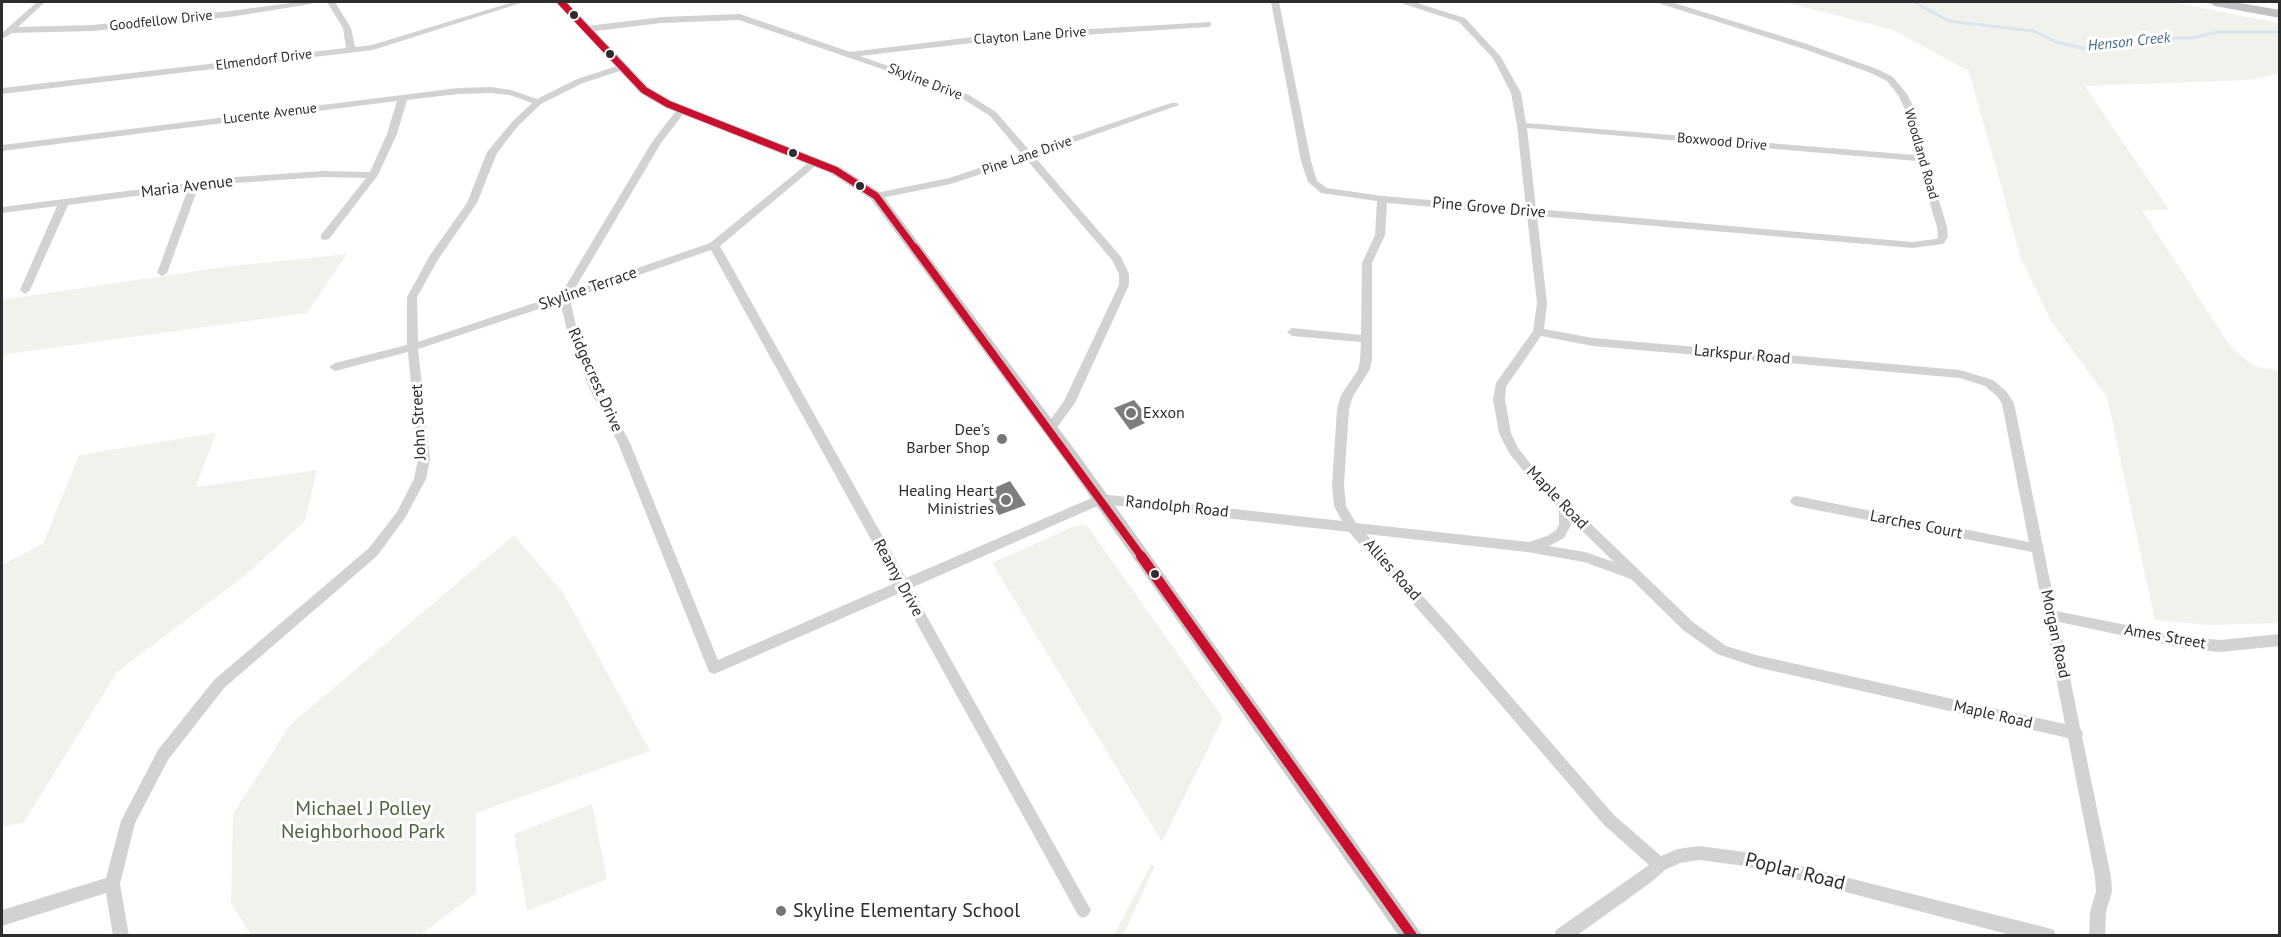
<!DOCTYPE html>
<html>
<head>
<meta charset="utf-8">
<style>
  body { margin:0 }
  #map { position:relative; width:2281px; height:937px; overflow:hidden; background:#fff; font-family:"PT Sans",sans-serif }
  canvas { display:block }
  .frame { position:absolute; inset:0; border:3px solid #2d2d2d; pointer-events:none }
</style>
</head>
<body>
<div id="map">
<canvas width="2281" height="937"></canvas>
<div class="frame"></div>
</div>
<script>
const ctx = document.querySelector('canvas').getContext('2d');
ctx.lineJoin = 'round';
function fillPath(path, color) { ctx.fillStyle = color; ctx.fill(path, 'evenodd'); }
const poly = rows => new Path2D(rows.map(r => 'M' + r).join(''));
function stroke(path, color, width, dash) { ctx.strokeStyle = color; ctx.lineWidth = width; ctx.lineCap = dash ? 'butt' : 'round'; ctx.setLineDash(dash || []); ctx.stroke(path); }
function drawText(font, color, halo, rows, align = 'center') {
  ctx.font = font + ' "PT Sans",sans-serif'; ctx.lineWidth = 6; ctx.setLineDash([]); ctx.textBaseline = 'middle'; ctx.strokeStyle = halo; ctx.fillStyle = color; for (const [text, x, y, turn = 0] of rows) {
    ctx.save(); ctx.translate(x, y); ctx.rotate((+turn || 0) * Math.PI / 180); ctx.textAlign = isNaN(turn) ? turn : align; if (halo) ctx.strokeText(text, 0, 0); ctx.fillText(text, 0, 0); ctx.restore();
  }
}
fillPath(poly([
  [1784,2,2172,2,2279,23,2279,74,2247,80,2085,86,2169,210,2142,210,2230,346,2253,366,2279,371,2280,619,2276,623,2208,625,2155,620,2107,397,2051,321,2021,258,1969,71,1893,30],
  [347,254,307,313,7,354,2,359,2,300,223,267],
  [216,433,196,487,317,470,305,521,242,578,117,672,24,822,2,827,2,565,43,544,79,455],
  [1084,525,1089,528,1223,718,1162,842,992,563,1075,526],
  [514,535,564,594,650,751,476,813,476,893,420,935,251,935,231,903,233,814,290,725],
  [592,804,607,879,527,911,514,834],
  [1151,864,1155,866,1123,935,1114,935]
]), '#f0f3eb');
stroke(poly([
  [1914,2,1949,21,2034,31,2056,42,2087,49,2101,49,2157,38,2192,38,2217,32,2280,32]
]), '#d9e6ef', 3);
fillPath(poly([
  [1134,400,1149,418,1142,420,1145,423,1130,430,1114,408],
  [1010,481,1026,505,999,515,985,492]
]), '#7e7e7e');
fillPath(poly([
  [37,2,45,2,18,27,93,25,230,11,298,2,315,2,311,4,230,17,93,31,12,33,2,39,2,33,37,2],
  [327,2,335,2,351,28,355,47,372,45,513,2,524,2,373,50,2,94,2,88,346,48,343,28,327,2],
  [1271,2,1279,2,1311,161,1317,181,1327,188,1382,196,1526,208,1517,125,1511,93,1493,58,1459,22,1404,4,1403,2,1414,2,1465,18,1501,57,1521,93,1526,123,1915,155,1905,109,1898,95,1887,81,1871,73,1801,48,1661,4,1660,2,1671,2,1807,44,1877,69,1893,77,1907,94,1915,109,1926,158,1947,227,1948,237,1943,244,1913,248,1537,216,1547,303,1544,329,1593,338,1960,370,1993,380,2006,391,2014,403,2056,611,2182,636,2219,640,2280,634,2280,646,2219,652,2182,648,2059,622,2080,728,2083,733,2082,736,2111,877,2112,891,2106,912,2105,936,2089,936,2090,912,2096,891,2095,877,2068,738,1756,667,1717,654,1683,630,1631,579,1584,562,1527,552,1366,534,1449,625,1614,815,1661,856,1678,849,1699,846,1745,852,2048,928,2054,930,2056,936,2015,936,1745,866,1699,860,1680,863,1665,870,1650,883,1576,936,1554,936,1556,930,1649,865,1604,825,1439,633,1349,532,1102,504,911,588,1088,905,1091,910,1088,915,1083,918,1078,915,900,593,719,672,714,674,709,672,618,443,589,388,567,330,560,302,418,349,430,459,426,479,405,518,377,556,224,688,168,760,135,823,120,884,129,936,113,936,106,893,2,926,2,910,106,878,121,821,158,750,214,680,369,548,397,512,414,479,418,459,408,352,335,371,329,367,335,363,407,345,407,297,430,255,467,203,487,152,512,122,532,103,510,95,491,93,458,94,407,100,397,134,378,175,329,239,325,240,321,239,321,235,366,178,323,177,236,183,198,188,167,273,162,276,157,273,188,189,68,205,30,290,25,294,20,290,57,206,2,213,2,207,236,177,323,171,370,172,387,134,397,101,2,151,2,145,458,88,491,87,511,90,537,99,577,79,617,66,623,66,623,70,583,83,541,104,518,126,497,153,477,203,439,258,417,297,418,342,561,294,652,142,679,107,682,106,687,109,661,143,574,290,710,243,813,159,819,159,819,163,720,246,906,578,1101,494,1342,521,1334,506,1332,485,1337,409,1341,395,1358,370,1360,361,1361,342,1292,336,1287,332,1292,328,1361,335,1362,263,1375,235,1377,201,1321,193,1308,182,1301,161,1271,2],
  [1527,128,1917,161,1937,227,1938,237,1936,239,1913,242,1536,209,1527,128],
  [1387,203,1527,215,1537,303,1533,331,1496,383,1493,400,1499,433,1509,453,1530,479,1559,508,1559,525,1556,530,1547,536,1529,542,1356,523,1346,506,1344,485,1349,409,1353,396,1369,371,1372,361,1372,263,1385,235,1387,203],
  [711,250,895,583,718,660,630,443,601,388,577,330,570,299,711,250],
  [1541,336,1593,346,1960,378,1985,386,1998,397,2002,404,2029,542,1796,496,1792,498,1790,501,1792,504,1796,506,2032,552,2065,724,1756,655,1726,646,1693,622,1538,473,1518,448,1511,433,1505,400,1506,387,1541,336],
  [1571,520,1614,562,1585,552,1549,546,1564,538,1571,525,1571,520],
  [740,14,850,52,989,35,1211,22,1211,26,1208,27,989,41,860,56,969,95,996,112,1030,151,1171,103,1177,103,1179,105,1034,156,1121,257,1129,274,1129,285,1075,403,1053,433,1049,434,1043,430,1064,401,1119,285,1119,274,1112,260,1026,159,951,184,876,199,871,196,876,193,949,178,1022,154,990,116,963,99,911,79,739,20,662,23,587,32,583,29,587,26,662,17,740,14]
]), '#d2d2d2');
fillPath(poly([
  [556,2,567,2,648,87,672,101,840,167,881,193,1080,457,1423,936,1399,936,1068,465,871,199,830,173,664,107,640,93,556,2]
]), '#cbcbcb');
fillPath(poly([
  [2208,2,2234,2,2280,10,2280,18,2215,6,2208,2]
]), '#c2c2c2');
stroke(poly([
  [561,2,644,90,668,104,835,170,876,196,916,250]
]), '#c8102e', 7);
stroke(poly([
  [915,248,1142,557]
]), '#c8102e', 8);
stroke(poly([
  [1141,556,1412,936]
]), '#c8102e', 10);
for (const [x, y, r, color] of [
  [574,15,5,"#2d2d2d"],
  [610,54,5,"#2d2d2d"],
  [793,153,5,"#2d2d2d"],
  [860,186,5,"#2d2d2d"],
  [1131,413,6,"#767676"],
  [1002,439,6,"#767676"],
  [1006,500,6,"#767676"],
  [1155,574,5,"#2d2d2d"],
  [781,911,6,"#767676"]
]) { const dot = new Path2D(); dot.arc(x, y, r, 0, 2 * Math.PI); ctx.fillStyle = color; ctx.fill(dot); stroke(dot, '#fff', 2); }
drawText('14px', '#2d2d2d', '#fff', [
  ["Goodfellow Drive",161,21,-6],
  ["Clayton Lane Drive",1030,36,-4],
  ["Elmendorf Drive",264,60,-7],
  ["Skyline Drive",925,82,21],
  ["Lucente Avenue",270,114,-7],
  ["Boxwood Drive",1722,142,5],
  ["Woodland Road",1921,154,74],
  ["Pine Lane Drive",1027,156,-19]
]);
drawText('italic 15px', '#426b87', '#fff', [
  ["Henson Creek",2129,42,-6]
]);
drawText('16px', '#2d2d2d', '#fff', [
  ["Maria Avenue",187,187,-7],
  ["Pine Grove Drive",1489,208,5],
  ["Skyline Terrace",588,289,-19],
  ["Larkspur Road",1742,355,5],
  ["Ridgecrest Drive",595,380,66],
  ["John Street",419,422,-93],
  ["Maple Road",1557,498,46],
  ["Randolph Road",1177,507,6],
  ["Larches Court",1916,525,11],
  ["Allies Road",1392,570,48],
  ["Reamy Drive",898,578,61],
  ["Morgan Road",2055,634,78],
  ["Ames Street",2165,637,10],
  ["Maple Road",1993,715,13]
]);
drawText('16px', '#2d2d2d', '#fff', [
  ["Exxon",1143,413,"left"],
  ["Dee's",990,430],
  ["Barber Shop",990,448],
  ["Healing Heart",994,491],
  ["Ministries",994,509]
], 'right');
drawText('20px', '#4f643e', '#fff', [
  ["Michael J Polley",363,809],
  ["Neighborhood Park",363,832]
]);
drawText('20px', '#2d2d2d', '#fff', [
  ["Poplar Road",1795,872,14]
]);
drawText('20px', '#2d2d2d', '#fff', [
  ["Skyline Elementary School",793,911]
], 'left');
</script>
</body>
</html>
